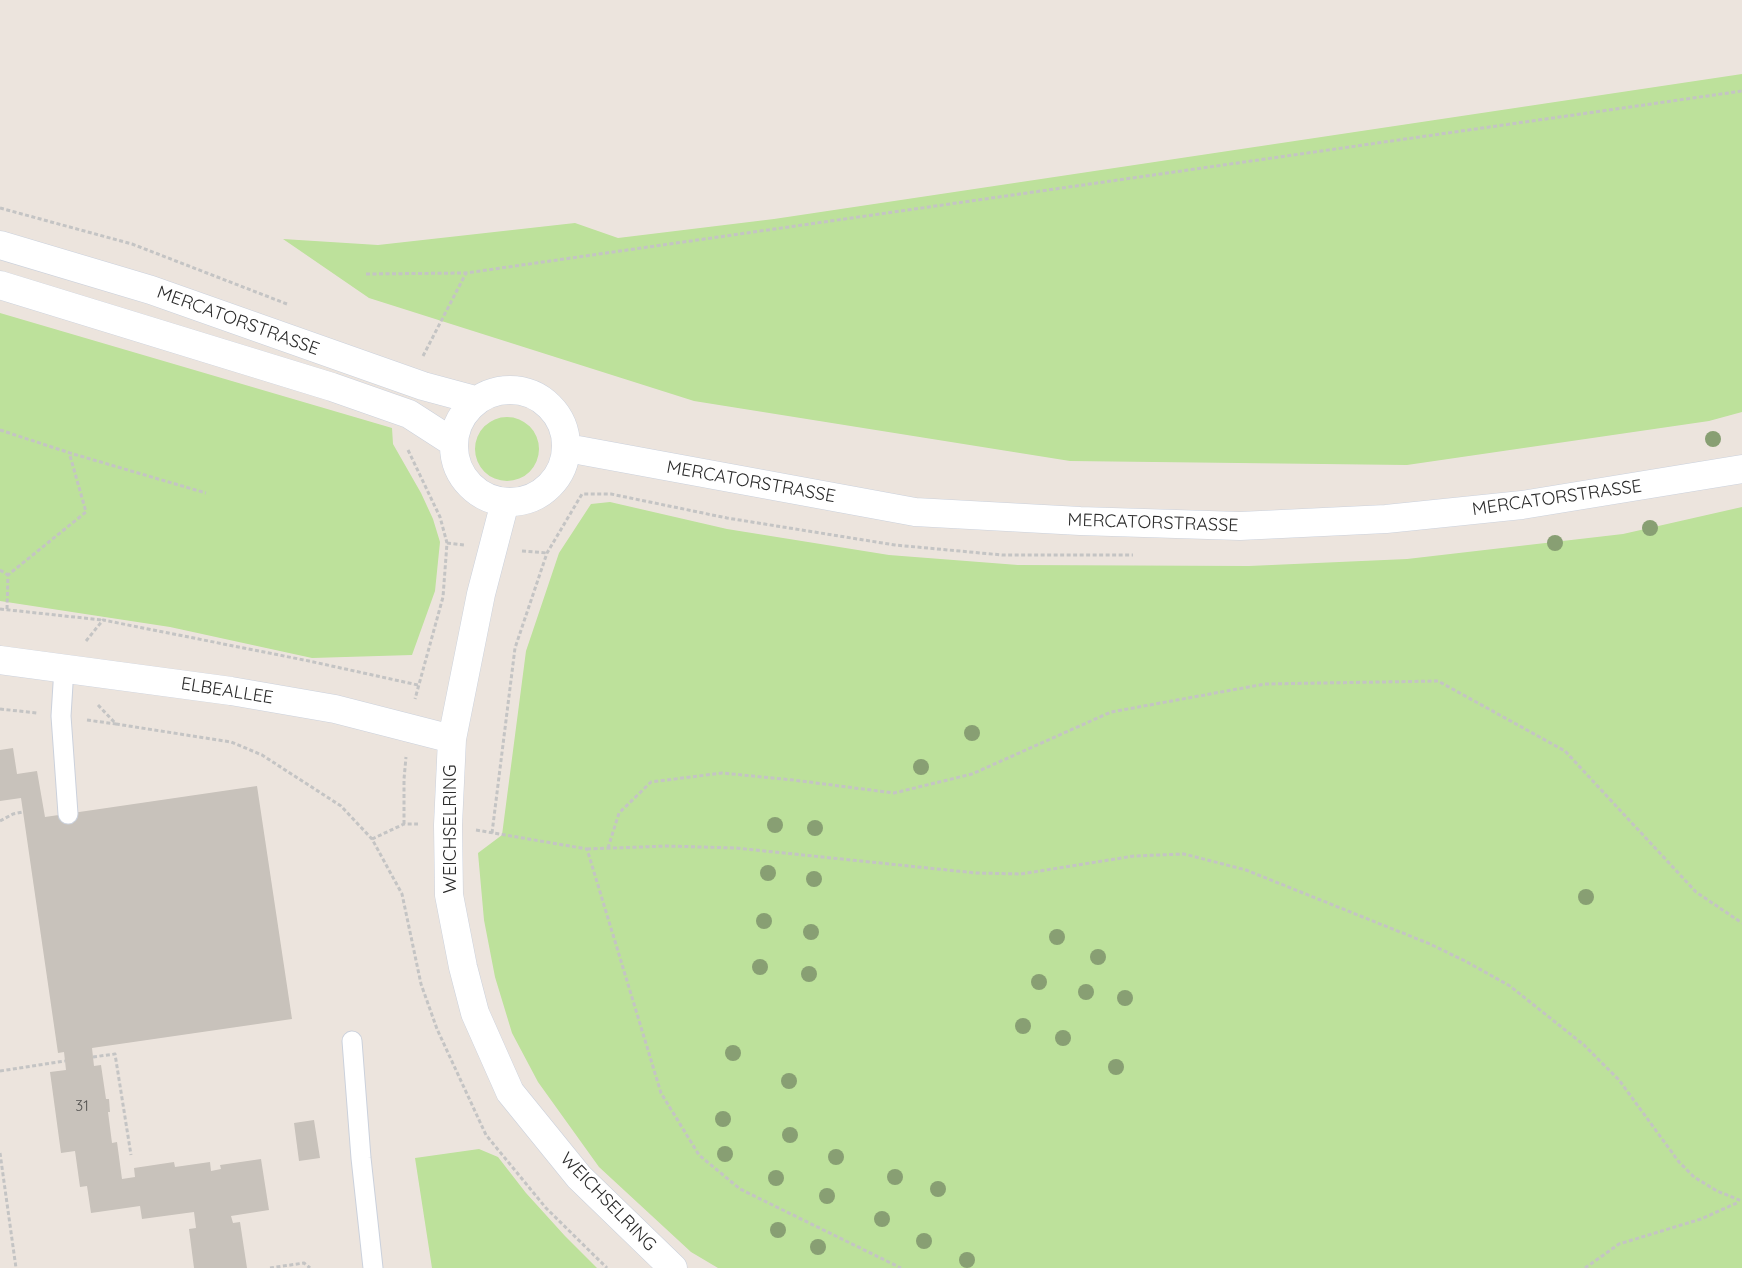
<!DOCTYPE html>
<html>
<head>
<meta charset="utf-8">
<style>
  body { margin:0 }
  canvas { display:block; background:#ece4dd }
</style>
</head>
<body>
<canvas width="1742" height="1268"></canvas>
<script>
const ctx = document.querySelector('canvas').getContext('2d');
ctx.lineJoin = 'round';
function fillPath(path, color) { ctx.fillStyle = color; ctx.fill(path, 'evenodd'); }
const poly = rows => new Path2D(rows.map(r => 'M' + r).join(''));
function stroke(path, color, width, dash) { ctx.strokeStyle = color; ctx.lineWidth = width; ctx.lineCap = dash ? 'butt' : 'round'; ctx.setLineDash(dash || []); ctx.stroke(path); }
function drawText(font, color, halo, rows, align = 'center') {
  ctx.font = font + ' Quicksand,sans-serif'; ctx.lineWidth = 4; ctx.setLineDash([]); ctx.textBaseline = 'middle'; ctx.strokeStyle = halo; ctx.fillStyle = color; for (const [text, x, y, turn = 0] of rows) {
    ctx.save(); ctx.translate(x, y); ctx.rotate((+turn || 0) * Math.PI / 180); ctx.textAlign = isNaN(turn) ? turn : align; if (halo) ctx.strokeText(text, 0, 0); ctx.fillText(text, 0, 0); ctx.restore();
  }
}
fillPath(poly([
  [1742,74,1742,412,1709,421,1407,465,1070,461,694,401,369,298,283,239,378,245,575,223,618,238,774,219],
  [0,313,392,428,393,444,421,493,433,519,440,542,435,591,412,655,312,658,170,627,0,601],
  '475 449a32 32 0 1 1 64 0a32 32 0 1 1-64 0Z',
  [610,502,727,529,889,555,1018,565,1249,566,1407,559,1623,534,1742,507,1742,1268,718,1268,691,1252,599,1167,538,1082,512,1033,495,977,484,920,478,853,502,835,526,651,559,553,591,504],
  [479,1149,498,1157,526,1193,565,1236,597,1268,432,1268,415,1158]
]), '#bde19b');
fillPath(poly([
  [13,748,17,774,37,771,45,817,257,786,292,1019,92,1048,94,1066,101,1065,106,1099,109,1099,110,1112,108,1112,112,1143,117,1142,122,1179,135,1177,134,1168,174,1162,175,1167,210,1162,211,1171,221,1169,220,1165,261,1159,269,1210,231,1216,233,1223,240,1222,247,1268,194,1268,189,1229,196,1228,194,1212,142,1219,140,1206,91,1213,87,1186,80,1187,75,1151,61,1153,50,1072,66,1070,64,1052,58,1053,21,798,0,801,0,750],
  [314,1120,320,1158,299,1161,294,1123]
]), '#c8c2bb');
const service = poly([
  [64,668,61,716,68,814],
  [352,1041,361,1158,373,1268]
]);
const tertiary = poly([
  [505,502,481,594,452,739,448,825,449,895,463,967,475,1013,510,1092,579,1177,673,1268],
  [0,660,231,691,335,709,452,739]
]);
const secondary = poly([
  [0,245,151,290,423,386,475,400],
  [0,285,332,387,409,414,454,443],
  '454 446a56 56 0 1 1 112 0a56 56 0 1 1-112 0Z',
  [567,448,915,512,1080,521,1240,526,1386,519,1522,505,1742,469]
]);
stroke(service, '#cbd1dc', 21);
stroke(tertiary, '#cbd1dc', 29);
stroke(secondary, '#cbd1dc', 29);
stroke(poly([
  [0,208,132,244,287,304],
  [366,274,466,273,1742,91],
  [423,356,466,273],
  [0,430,70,453,206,493],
  [408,450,440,517,447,543,443,597,415,699],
  [447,543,464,545],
  [522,551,547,553],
  [0,570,8,575],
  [0,609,102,620],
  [7,609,8,575,86,512,69,452],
  [86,641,103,620,309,661,418,685],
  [98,705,116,724,231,742,262,755,341,806,372,839,402,894,421,984,437,1029,486,1135,546,1208,607,1268],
  [0,709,37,713],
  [87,720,116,724],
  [0,821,13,814,23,812],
  [404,824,404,779,406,757],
  [476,830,587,849,661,1093,699,1155,740,1189,901,1268],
  [492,833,515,648,547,553,582,494,611,494,727,518,895,545,1002,555,1133,555],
  [372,839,404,824,418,824],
  [608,848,619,813,651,782,722,773,793,780,894,793,972,774,1111,712,1265,684,1438,681,1565,751,1696,892,1742,923],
  [587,849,667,846,736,848,976,873,1021,874,1134,856,1184,854,1246,870,1430,944,1467,962,1510,986,1584,1045,1619,1080,1679,1162,1694,1177,1717,1191,1742,1201],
  [93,1057,115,1054,131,1155],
  [0,1071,65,1061],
  [0,1153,16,1268],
  [270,1268,304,1263,310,1268],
  [1585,1268,1619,1244,1701,1219,1739,1202]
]), '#c4c4c4', 3, [4, 2.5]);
stroke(service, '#fff', 19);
stroke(tertiary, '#fff', 28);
stroke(secondary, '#fff', 28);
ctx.fillStyle = '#889f73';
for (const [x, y] of [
  [1713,439],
  [1650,528],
  [1555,543],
  [972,733],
  [921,767],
  [775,825],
  [815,828],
  [768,873],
  [814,879],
  [1586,897],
  [764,921],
  [811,932],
  [1057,937],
  [1098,957],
  [760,967],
  [809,974],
  [1039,982],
  [1086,992],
  [1125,998],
  [1023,1026],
  [1063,1038],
  [733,1053],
  [1116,1067],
  [789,1081],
  [723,1119],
  [790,1135],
  [725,1154],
  [836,1157],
  [895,1177],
  [776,1178],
  [938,1189],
  [827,1196],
  [882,1219],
  [778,1230],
  [924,1241],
  [818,1247],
  [967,1260]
]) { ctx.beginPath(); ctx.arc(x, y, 8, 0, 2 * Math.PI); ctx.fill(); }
drawText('15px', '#52514f', null, [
  ["31",82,1106]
]);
drawText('18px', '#2b2b2b', '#fff', [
  ["MERCATORSTRASSE",238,321,20],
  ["MERCATORSTRASSE",751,482,10],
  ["MERCATORSTRASSE",1557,498,-8],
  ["MERCATORSTRASSE",1153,523,2],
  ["ELBEALLEE",227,691,9],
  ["WEICHSELRING",451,829,-90],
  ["WEICHSELRING",608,1202,46]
]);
</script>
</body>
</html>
